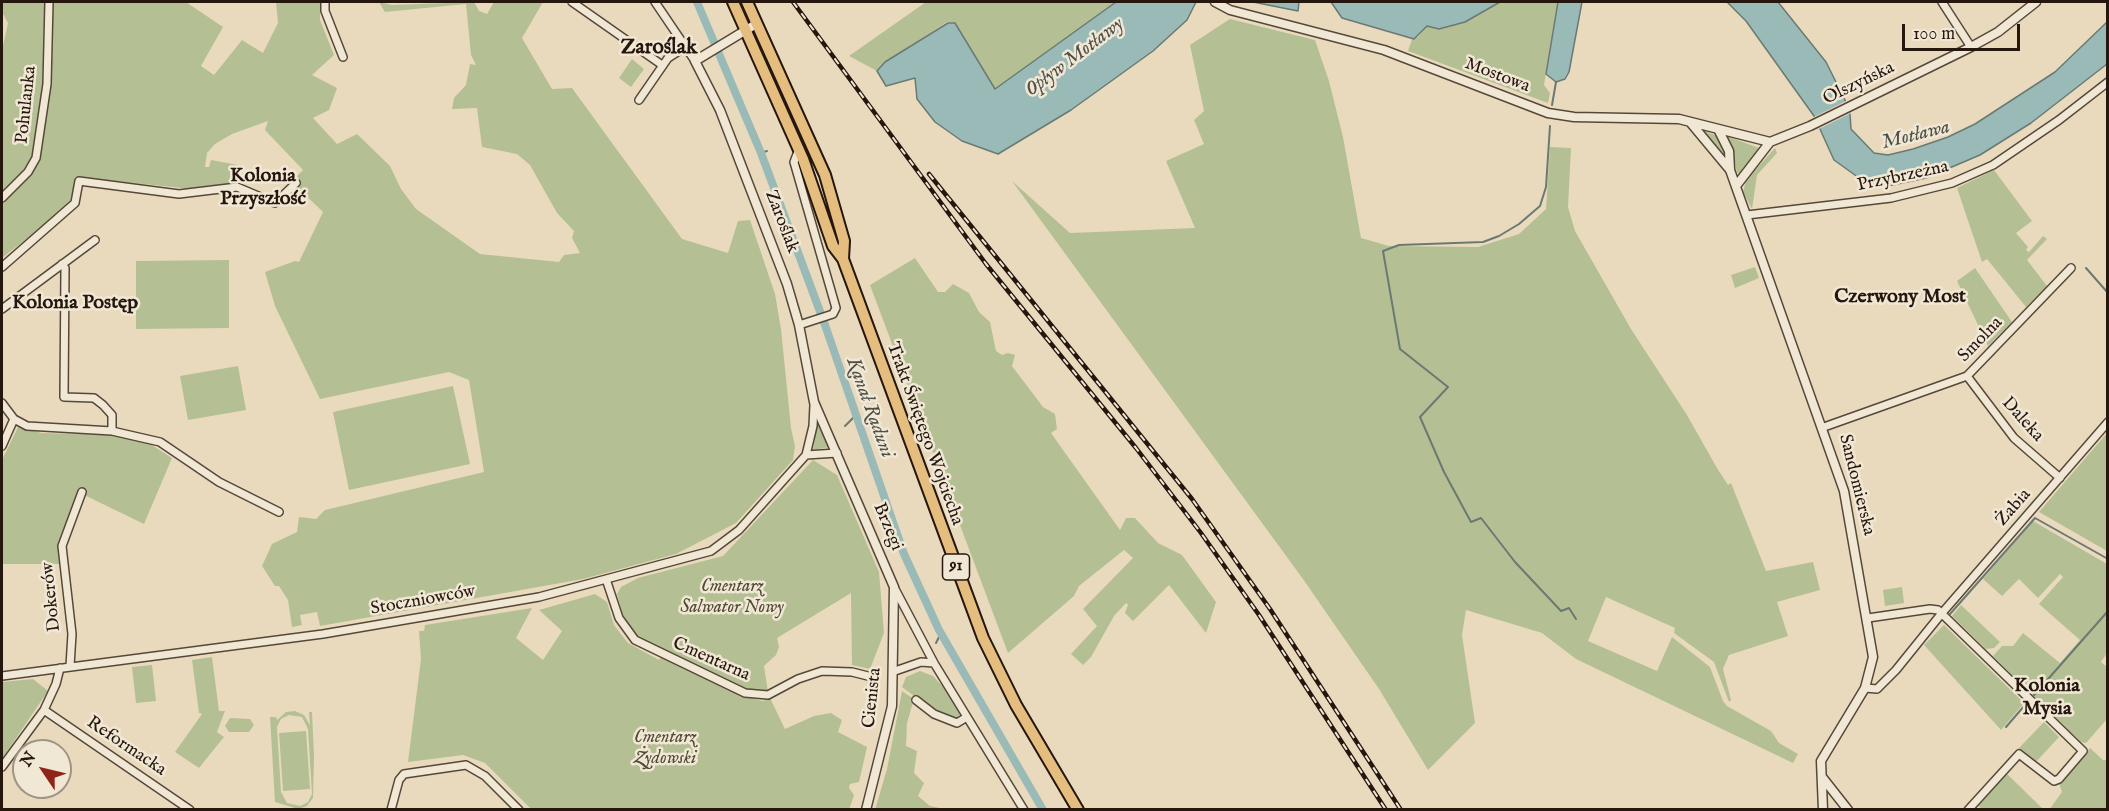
<!DOCTYPE html>
<html>
<head>
<meta charset="utf-8">
<style>
  body { margin:0 }
  #map { position:relative; width:2109px; height:811px; overflow:hidden; background:#e9dabe; font-family:"IM FELL English",serif }
  canvas { display:block }
  .frame { position:absolute; inset:0; border:3px solid #25170d; pointer-events:none }
  .north { position:absolute; left:12px; top:739px; width:60px; height:60px; box-sizing:border-box; background:#f1e7d5; border:2px solid #9f9485; border-radius:50%; rotate:305deg; font-size:16px; font-weight:700; line-height:24px; text-align:center; color:#25170d }
  .north::after { content:''; display:block; margin:auto; width:21px; height:27px; background:#8f2418; clip-path:polygon(50% 0,100% 100%,50% 72%,0 100%) }
  .scale { position:absolute; left:1902px; top:24px; width:118px; height:27px; box-sizing:border-box; border:3px solid #25170d; border-top:0; padding-left:8px; font-size:18px; line-height:21px; white-space:nowrap; color:#25170d; -webkit-text-stroke:4px #f1e7d5; paint-order:stroke }
</style>
</head>
<body>
<div id="map">
<canvas width="2109" height="811"></canvas>
<div class="frame"></div>
<div class="north">N</div>
<div class="scale">100 m</div>
</div>
<script>
const ctx = document.querySelector('canvas').getContext('2d');
ctx.lineJoin = 'round';
function fillPath(path, color) { ctx.fillStyle = color; ctx.fill(path, 'evenodd'); }
const poly = rows => new Path2D(rows.map(r => 'M' + r).join(''));
function stroke(path, color, width, dash) { ctx.strokeStyle = color; ctx.lineWidth = width; ctx.lineCap = dash ? 'butt' : 'round'; ctx.setLineDash(dash || []); ctx.stroke(path); }
function drawText(font, color, halo, rows, align = 'center') {
  ctx.font = font + ' "IM FELL English",serif'; ctx.lineWidth = 5; ctx.setLineDash([]); ctx.textBaseline = 'middle'; ctx.strokeStyle = halo; ctx.fillStyle = color; for (const [text, x, y, turn = 0] of rows) {
    ctx.save(); ctx.translate(x, y); ctx.rotate((+turn || 0) * Math.PI / 180); ctx.textAlign = isNaN(turn) ? turn : align; if (halo) ctx.strokeText(text, 0, 0); ctx.fillText(text, 0, 0); ctx.restore();
  }
}
fillPath(poly([
  [2,2,186,2,223,27,201,66,214,75,242,40,263,53,278,23,276,2,320,2,320,20,334,55,312,75,337,88,329,110,313,118,337,144,357,134,390,166,401,189,416,209,480,254,559,262,564,255,580,253,572,238,574,231,557,213,530,165,517,154,482,147,477,108,452,109,454,98,466,85,470,64,476,65,471,55,466,4,385,12,379,2,392,5,474,2,479,11,487,14,494,2,543,2,522,38,552,89,572,88,682,239,728,253,738,221,750,220,775,294,781,329,791,428,795,446,793,460,736,523,676,554,583,579,320,626,317,612,300,615,302,625,292,627,288,600,279,586,275,586,262,566,272,544,297,532,299,517,316,519,325,510,484,472,469,380,449,372,320,399,275,306,265,272,295,261,299,262,323,212,296,186,300,181,297,176,303,170,265,130,268,121,232,134,215,144,207,153,205,167,209,167,211,160,243,166,236,184,202,190,75,177,74,193,67,207,2,258,2,50,8,23,2,12],
  [926,2,1116,2,995,89,955,23,947,22,885,62,877,71,849,56],
  [1500,2,1558,2,1544,85,1550,93,1548,103,1408,51,1412,39,1418,37,1427,26,1433,28,1465,22],
  [1230,19,1315,40,1329,81,1343,137,1361,238,1389,246,1478,247,1519,234,1546,209,1550,147,1571,148,1568,207,1575,231,1631,329,1687,415,1717,468,1728,485,1731,483,1766,571,1813,562,1820,590,1777,602,1788,636,1729,655,1723,669,1731,700,1729,702,1714,662,1674,633,1675,628,1606,597,1588,641,1657,671,1672,637,1710,667,1723,701,1727,706,1771,731,1779,743,1798,754,1793,763,1576,659,1542,633,1466,610,1462,635,1475,723,1428,770,1379,689,1303,579,1012,181,1070,233,1195,228,1166,161,1204,144,1194,120,1204,111,1190,45],
  [632,59,644,69,631,87,619,78],
  [1702,130,1717,136,1726,156,1703,132],
  [1729,137,1759,148,1741,173,1737,173,1733,152,1727,139],
  [1775,148,1777,153,1757,175,1752,209,1743,192,1746,180],
  [1994,170,2032,221,2016,233,2028,247,2026,250,2029,252,2043,236,2047,239,2027,260,2047,286,2026,307,1987,259,1982,262,1957,188],
  [915,258,938,292,945,292,953,284,969,293,979,312,990,322,996,351,1002,355,1008,353,1015,355,1012,366,1043,407,1055,414,1057,429,1051,433,1120,530,1126,518,1135,518,1158,543,1182,555,1216,602,1206,633,1169,585,1133,621,1125,613,1128,605,1126,603,1114,616,1091,657,1083,665,1071,654,1097,626,1083,609,1133,558,1124,550,1079,586,1074,596,1008,653,870,285],
  [229,260,229,328,136,329,136,261],
  [1755,267,1759,278,1735,288,1731,275],
  [1975,268,2012,322,1988,346,1957,281],
  [238,366,246,410,188,420,180,376],
  [453,386,470,464,349,490,333,412],
  [819,424,830,447,813,450,817,425],
  [18,427,42,433,124,435,144,440,172,458,144,524,78,492,59,550,60,564,2,564,2,460],
  [2107,433,2107,551,2039,512],
  [813,460,837,475,879,572,884,633,870,669,852,665,851,593,777,638,779,647,776,655,764,666,768,692,746,690,637,636,623,615,617,594,621,587,638,578,723,556],
  [2033,521,2107,564,2107,653,2101,662,2107,667,2107,719,2086,743,2081,742,1993,656,2002,646,2013,646,2023,633,2060,663,2080,640,2039,604,2063,577,2060,574,2038,598,2019,579,2002,596,1983,579],
  [1902,587,1904,603,1885,606,1883,590],
  [595,594,607,602,614,625,628,643,659,660,661,657,745,696,763,701,770,698,785,729,814,716,831,713,842,720,838,732,867,747,859,782,850,784,849,788,854,795,849,810,531,809,485,763,463,755,408,762,421,659,419,631,424,631,425,625,532,608,516,638,543,660,562,631,539,610],
  [1961,605,2000,642,1994,648,1986,649,1952,616],
  [1944,625,2024,703,2001,730,1924,645],
  [212,657,219,711,225,711,217,732,224,737,199,768,175,752,202,714,199,713,192,660],
  [152,665,156,701,136,703,132,667],
  [920,671,933,676,946,690,960,714,958,719,930,708,902,687,906,677],
  [33,679,48,691,2,759,2,682],
  [902,691,914,699,907,723,906,746,917,751,914,773,924,783,918,796,930,806,945,809,875,810,887,769],
  [295,711,304,715,310,725,309,712,312,712,314,757,313,798,307,806,298,809,275,802,270,717,276,717,277,720,286,712],
  [289,715,302,717,308,729,312,794,308,802,300,806,287,803,281,792,277,727,281,719],
  [230,718,250,719,254,725,249,732,229,732,225,726],
  [2044,722,2059,737,2035,763,2019,748],
  [306,731,310,789,283,791,279,733],
  [2090,748,2103,760,2107,760,2107,809,2049,810,2062,792,2059,783],
  [2007,774,2042,808,2041,809,1982,809,1978,806]
]), '#b4c093');
const water = poly([
  [1116,2,1196,2,1187,20,1153,51,1071,110,998,154,962,141,935,122,917,99,915,78,886,86,877,71,885,62,948,23,955,23,995,89,1116,2],
  [1253,2,1299,2,1298,11,1253,2],
  [1331,2,1500,2,1465,22,1439,29,1427,26,1414,39,1342,18,1331,2],
  [1558,2,1582,2,1569,72,1565,79,1556,82,1546,74,1558,2],
  [1727,2,1778,2,1826,62,1845,100,1850,114,1851,129,1874,153,1888,155,1913,149,1948,137,1975,124,2055,72,2107,22,2107,64,2031,123,1980,155,1926,178,1888,186,1866,183,1834,160,1814,116,1746,21,1727,2]
]);
fillPath(water, '#99bab7');
stroke(water, '#6b7973', 1.5);
fillPath(poly([
  [1848,100,1853,112,1815,131,1812,118]
]), '#e9dabe');
stroke(poly([
  [1552,105,1556,82],
  [1550,126,1546,187,1540,206,1519,224,1499,236,1483,242,1399,245,1383,251,1400,349,1448,387,1420,417,1444,472,1471,522,1481,518,1515,562,1561,611,1569,608,1576,619],
  [761,153,767,151],
  [2086,268,2108,293],
  [845,426,856,415],
  [1950,614,2035,518,2108,559],
  [936,643,941,633],
  [2034,695,2108,611],
  [2006,727,2025,705]
]), '#6b7973', 2);
stroke(poly([
  [697,2,761,153,825,325,904,554,939,630,1043,810]
]), '#99bab7', 8);
const minor = poly([
  [325,2,325,11,343,57],
  [572,2,662,65],
  [655,2,695,61],
  [1942,2,1971,47],
  [639,100,668,58,685,47],
  [799,149,794,162,836,308,833,314,799,325],
  [2,198,28,172,36,158,47,84,49,2],
  [1747,215,1891,198,1952,183,1993,165,2059,120,2108,82],
  [62,264,65,268,64,397,94,398,103,405,112,415,112,431],
  [2,267,75,203,79,181,179,194,237,187,275,203,296,183],
  [2,309,95,240],
  [1967,376,2014,438,2060,478],
  [2,403,14,419,27,426,112,431,160,442,219,482,279,512],
  [1824,427,1967,376,2071,268],
  [2,446,14,419],
  [806,455,837,453],
  [606,579,619,618,635,640,745,693,768,695,798,679,822,671,852,672,876,678],
  [895,589,934,663,1024,810],
  [1868,618,1930,609,1938,610,2083,751,2059,779,2054,781,2019,754,1968,810],
  [70,666,72,634,62,546,82,492],
  [895,671,921,662,934,663],
  [2,676,323,634,539,597,711,551,739,530,806,455,813,426,814,405],
  [1865,688,1877,689,1896,670,1942,613,2108,422],
  [916,700,934,714,957,723,967,717],
  [44,710,190,810],
  [2,767,44,710,56,684,60,668],
  [391,810,399,780,404,774,466,765,485,776,519,810]
]);
const tertiary = poly([
  [1215,2,1230,10,1384,50,1548,113,1574,117,1679,119,1770,142,1810,126,1971,47,1998,32,2036,2],
  [756,24,695,61,720,110,787,284,799,325,814,402,894,587,892,706,866,810],
  [1690,122,1730,170,1844,491,1873,657,1865,688,1821,761,1823,810],
  [1719,131,1729,151,1730,169],
  [1736,186,1770,142],
  [1822,777,1848,810]
]);
const primary = poly([
  [733,2,803,159,833,246,843,259,983,638,1016,705,1078,810],
  [747,2,825,175,844,241,843,259]
]);
stroke(minor, '#564839', 10);
stroke(tertiary, '#564839', 11);
stroke(primary, '#25170d', 14);
stroke(minor, '#f1e7d5', 7);
stroke(tertiary, '#f1e7d5', 8);
stroke(primary, '#e4bd7f', 10);
const rail = poly([
  [793,2,986,264,1136,448,1201,533,1259,615,1386,810],
  [929,174,1192,499,1270,609,1401,810]
]);
stroke(rail, '#25170d', 4.5);
stroke(rail, '#f1e7d5', 2, [7]);
for (const [x, y, w] of [
  [956,567,27]
]) { const box = new Path2D(); box.roundRect(x - w / 2, y - 13, w, 26, 4.5); ctx.fillStyle = '#f1e7d5'; ctx.fill(box); stroke(box, '#25170d', 1.5); }
drawText('bold 16px', '#25170d', null, [
  ["91",956,567]
]);
drawText('18px', '#25170d', '#f1e7d5', [
  ["Mostowa",1497,76,21],
  ["Olszyńska",1859,84,-26],
  ["Pohulanka",27,105,-84],
  ["Przybrzeżna",1903,177,-12],
  ["Zaroślak",781,222,69],
  ["Smolna",1981,340,-46],
  ["Daleka",2022,420,48],
  ["Trakt Świętego Wojciecha",924,434,70],
  ["Sandomierska",1856,485,76],
  ["Żabia",2014,508,-49],
  ["Brzegi",887,527,67],
  ["Dokerów",52,597,-96],
  ["Stoczniowców",423,601,-10],
  ["Cmentarna",711,660,24],
  ["Cienista",873,698,-84],
  ["Reformacka",126,747,34]
]);
drawText('italic 18px', '#504a35', '#f1e7d5', [
  ["Cmentarz",732,587],
  ["Salwator Nowy",732,608],
  ["Cmentarz",665,738],
  ["Żydowski",665,759]
]);
drawText('italic 20px', '#4e5048', '#f1e7d5', [
  ["Opływ Motławy",1075,58,-37],
  ["Motława",1916,136,-14],
  ["Kanał Raduni",869,408,70]
]);
drawText('bold 20px', '#25170d', '#f1e7d5', [
  ["Kolonia",263,177],
  ["Przyszłość",263,200],
  ["Czerwony Most",1900,298],
  ["Kolonia Postęp",75,304],
  ["Kolonia",2047,687],
  ["Mysia",2047,710]
]);
drawText('bold 21px', '#25170d', '#f1e7d5', [
  ["Zaroślak",659,49]
]);
</script>
</body>
</html>
